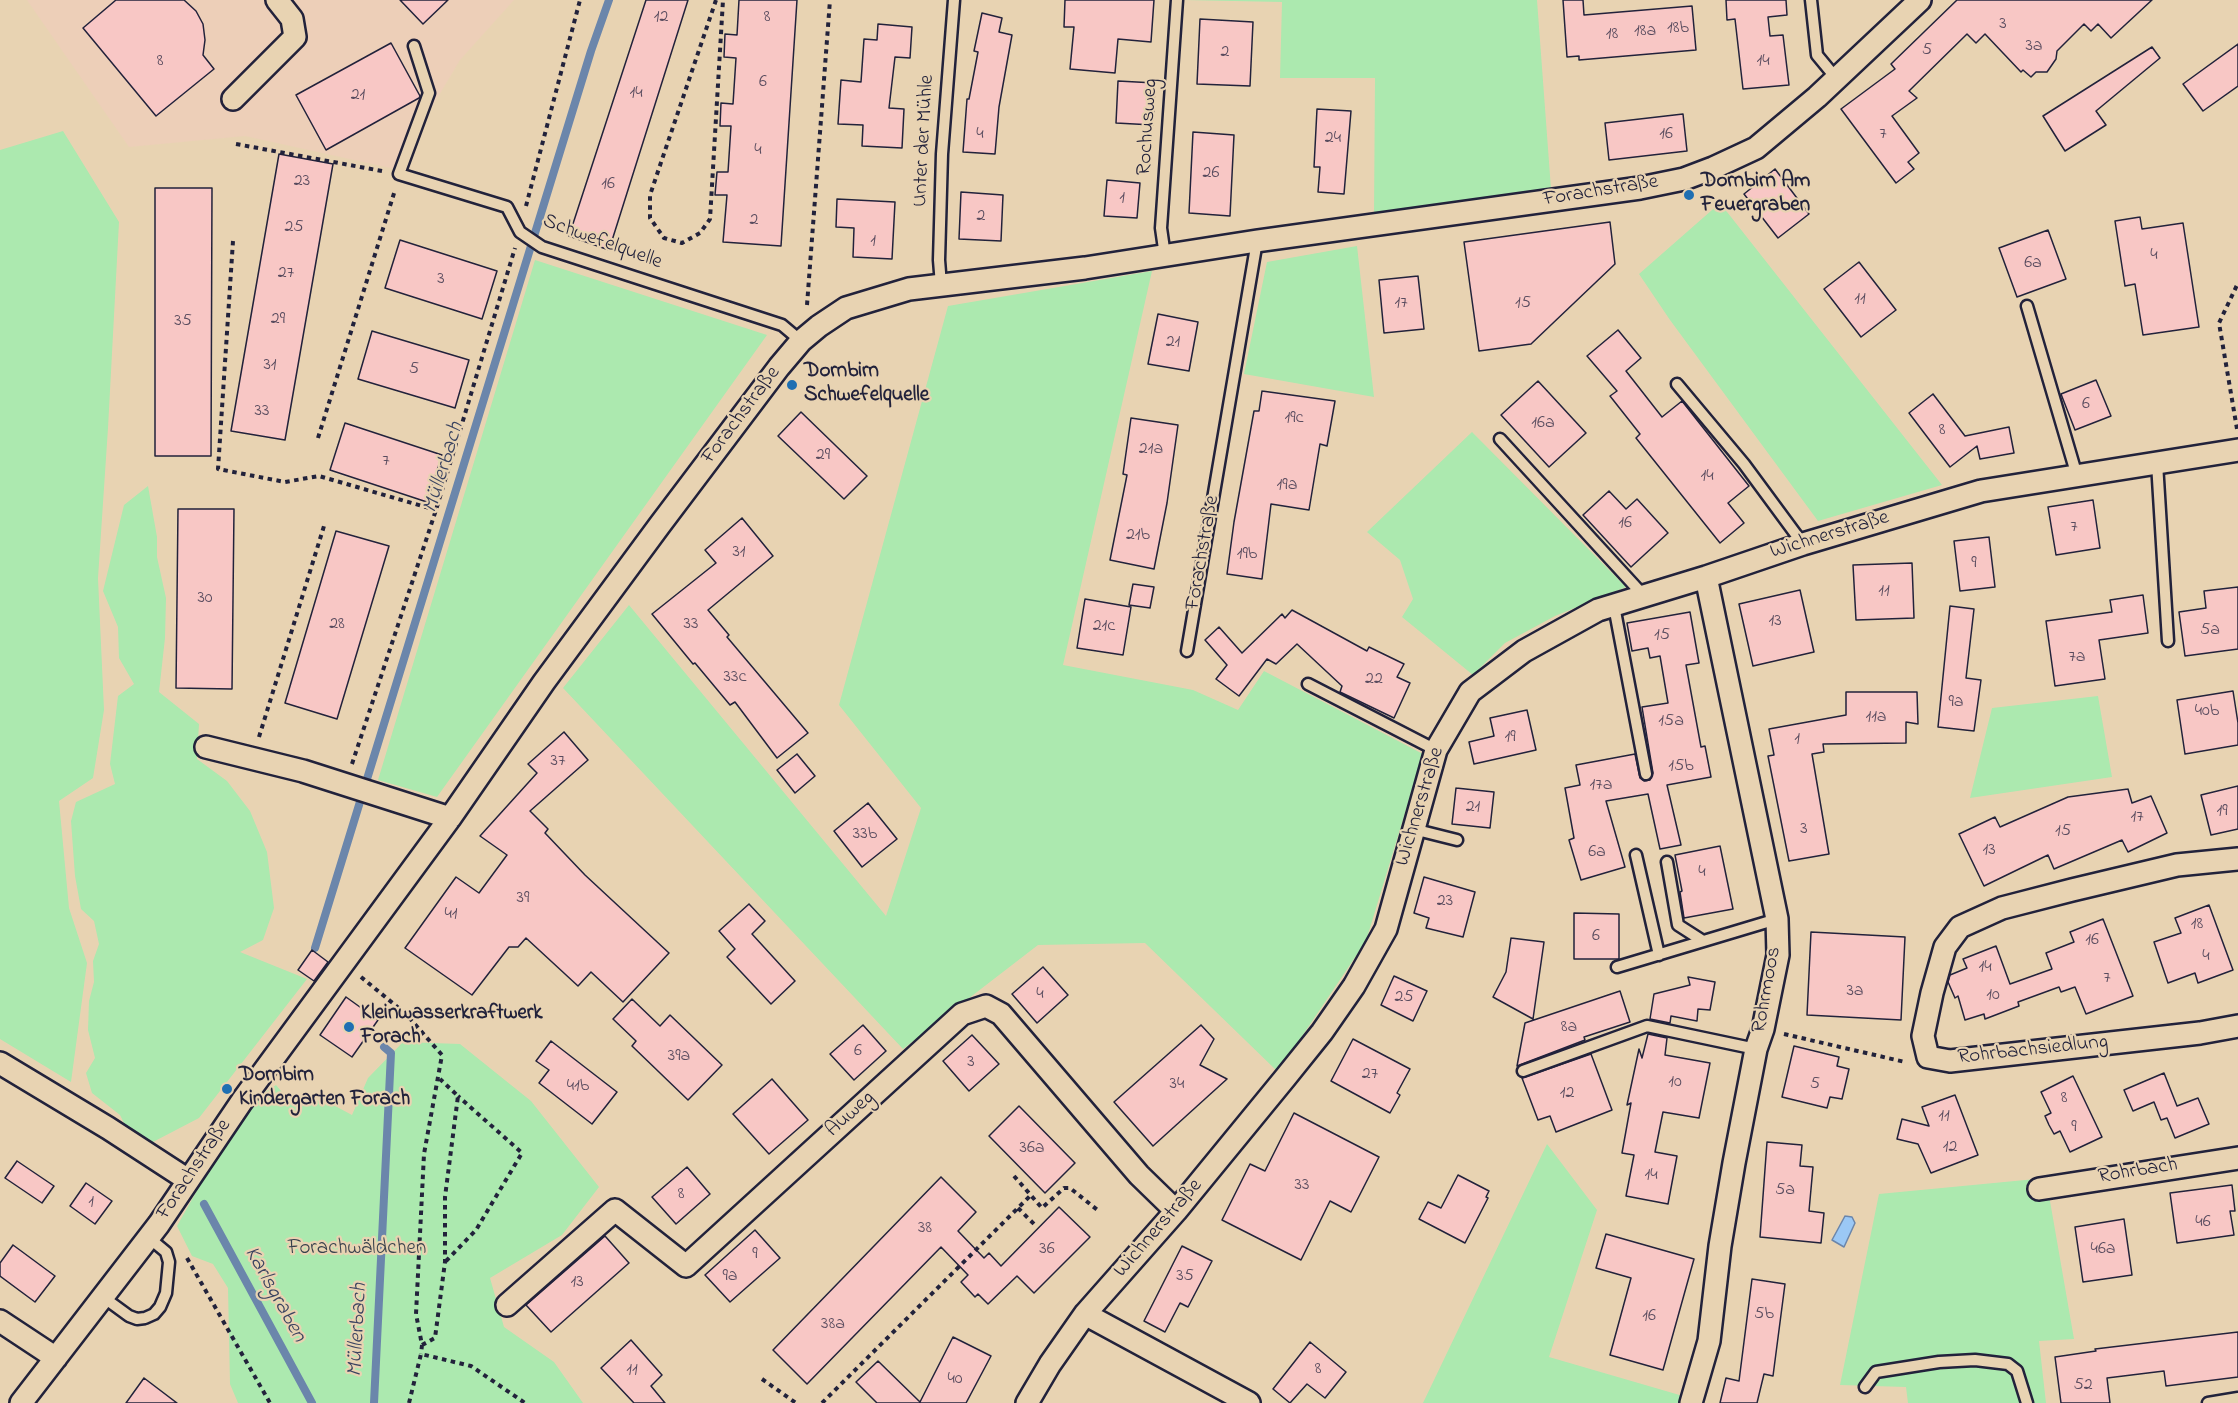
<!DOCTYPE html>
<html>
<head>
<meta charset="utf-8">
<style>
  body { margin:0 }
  canvas { display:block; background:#e8d3b2 }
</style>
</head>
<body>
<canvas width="2238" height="1403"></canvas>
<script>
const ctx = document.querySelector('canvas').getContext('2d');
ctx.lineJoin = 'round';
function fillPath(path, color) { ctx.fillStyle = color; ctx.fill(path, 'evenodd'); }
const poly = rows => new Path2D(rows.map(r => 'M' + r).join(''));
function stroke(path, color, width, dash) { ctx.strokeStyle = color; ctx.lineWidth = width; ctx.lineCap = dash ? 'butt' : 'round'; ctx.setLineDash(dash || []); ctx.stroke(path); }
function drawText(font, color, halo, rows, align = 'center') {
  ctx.font = font + ' "Indie Flower",sans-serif'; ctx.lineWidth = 4.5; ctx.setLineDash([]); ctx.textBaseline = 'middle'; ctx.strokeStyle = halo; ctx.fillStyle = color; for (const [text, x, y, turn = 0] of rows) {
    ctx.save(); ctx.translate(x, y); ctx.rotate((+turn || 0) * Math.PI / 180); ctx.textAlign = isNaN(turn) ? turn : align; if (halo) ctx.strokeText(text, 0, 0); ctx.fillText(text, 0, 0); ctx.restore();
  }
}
fillPath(poly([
  [27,0,514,0,460,60,395,169,245,136,129,147]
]), '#edcfb8');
fillPath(poly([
  [1185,0,1537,0,1551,189,1374,215,1375,78,1280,78,1282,2],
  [63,131,119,222,108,428,98,578,104,710,93,778,59,801,69,908,87,963,71,1082,0,1039,0,150],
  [1720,203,1942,485,1818,521,1670,320,1639,274],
  [1357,246,1374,397,1244,374,1267,262],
  [535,260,767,335,437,797,378,780],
  [1152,271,1063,665,1193,690,1238,710,1264,671,1423,754,1366,941,1278,1072,1145,943,1038,945,903,1049,563,688,629,605,886,916,921,808,839,705,948,306],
  [1472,432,1626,587,1555,616,1505,643,1473,675,1402,617,1413,599,1400,560,1367,532],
  [148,486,157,537,157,557,166,598,165,638,159,692,199,724,197,759,227,781,250,811,267,852,274,908,263,940,240,952,307,979,199,1118,151,1143,127,1129,120,1115,92,1093,86,1073,95,1058,88,1030,89,1001,94,982,93,961,99,944,94,921,81,909,75,876,71,821,76,802,115,784,110,764,118,696,134,684,119,658,118,627,103,591,124,505],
  [2098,696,2112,777,1970,798,1992,708],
  [403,1042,460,1044,531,1101,599,1187,562,1235,490,1278,504,1327,554,1362,583,1403,238,1403,230,1384,228,1288,213,1264,192,1256,177,1226,208,1171,238,1110,276,1085,291,1103,324,1100,352,1115,368,1078],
  [1547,1144,1597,1210,1549,1357,1683,1396,1680,1403,1423,1403],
  [2046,1178,2074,1339,2039,1341,2046,1403,1908,1403,1906,1387,1840,1385,1879,1194]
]), '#ace9af');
const water = poly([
  [1845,1216,1852,1217,1855,1223,1844,1247,1832,1240,1845,1216]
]);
fillPath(water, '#9bc8f5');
stroke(water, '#6b86ab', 1.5);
stroke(poly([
  [315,948,591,51,609,0],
  [204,1204,312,1403],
  [374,1403,391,1053,384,1047]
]), '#6b86ab', 8);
const building = poly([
  [116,0,184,0,196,11,203,24,205,40,203,55,214,69,156,116,83,28,116,0],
  [400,0,448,0,423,24,400,0],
  [646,0,688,0,609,250,569,236,646,0],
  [739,0,797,0,781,246,723,242,727,195,715,195,717,172,728,172,731,126,720,126,721,103,733,104,736,58,724,57,725,34,737,35,739,0],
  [1065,0,1154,0,1151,42,1118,39,1115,73,1070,69,1074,27,1064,27,1065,0],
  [1563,0,1583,0,1584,15,1692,6,1696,50,1579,60,1579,56,1567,57,1563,0],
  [1726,0,1786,0,1787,15,1768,17,1770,36,1783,35,1789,85,1743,89,1735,19,1727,20,1726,0],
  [1957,0,2152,0,2111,38,2098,24,2091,31,2084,24,2057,51,2056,59,2047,72,2036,72,2031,77,2023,70,2021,72,1985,34,1976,43,1967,34,1909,91,1917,98,1892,116,1919,153,1908,162,1914,169,1896,183,1841,109,1895,69,1891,64,1957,0],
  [982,13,1002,18,999,32,1012,35,999,107,995,154,963,152,967,99,969,99,978,52,974,51,982,13],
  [1200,19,1253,22,1250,86,1197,84,1200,19],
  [878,24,912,27,910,58,895,57,889,108,904,109,902,148,862,146,863,125,838,124,841,80,861,82,864,39,877,40,878,24],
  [391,43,420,96,419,98,326,150,296,95,391,43],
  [2238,44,2238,86,2203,111,2183,84,2238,44],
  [2152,47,2160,58,2096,111,2106,125,2065,151,2043,116,2152,47],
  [1118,81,1155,83,1153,125,1116,123,1118,81],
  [1317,109,1351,111,1344,194,1318,192,1320,167,1314,167,1317,109],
  [1683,114,1687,151,1609,160,1605,123,1683,114],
  [1193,132,1234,135,1230,216,1189,213,1193,132],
  [279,154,333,164,285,440,231,431,279,154],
  [1775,169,1809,214,1778,238,1744,194,1775,169],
  [1107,180,1140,183,1137,218,1104,216,1107,180],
  [155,188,212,188,211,456,155,456,155,188],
  [961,192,1003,195,1001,241,959,239,961,192],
  [837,199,895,202,892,259,853,257,854,228,836,227,837,199],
  [2140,217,2142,229,2183,223,2199,327,2143,335,2135,284,2125,286,2115,221,2140,217],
  [1610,222,1615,264,1531,344,1479,351,1464,242,1610,222],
  [2048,230,2066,279,2017,297,1999,248,2048,230],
  [400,240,497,271,482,319,385,288,400,240],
  [1859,262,1896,310,1861,337,1824,289,1859,262],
  [1418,276,1424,329,1384,333,1379,280,1418,276],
  [1158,314,1198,322,1189,371,1148,364,1158,314],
  [1618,330,1641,358,1626,371,1662,417,1682,401,1749,486,1728,503,1744,523,1720,543,1636,438,1640,434,1610,396,1617,391,1587,356,1618,330],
  [372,331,469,360,455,408,358,379,372,331],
  [2096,380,2111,416,2075,430,2061,394,2096,380],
  [1538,381,1586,433,1549,467,1501,415,1538,381],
  [1262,391,1335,401,1327,446,1320,444,1309,510,1271,504,1262,579,1227,574,1234,522,1254,411,1259,411,1262,391],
  [1933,394,1965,436,2009,427,2014,453,1980,459,1977,446,1950,467,1909,413,1933,394],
  [801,412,867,476,844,499,778,436,801,412],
  [1131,418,1178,425,1167,503,1154,569,1110,560,1127,475,1123,474,1131,418],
  [345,423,442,455,427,502,330,470,345,423],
  [1609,491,1626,509,1637,499,1668,533,1631,567,1583,515,1609,491],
  [2093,500,2100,548,2056,555,2048,507,2093,500],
  [178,509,234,509,232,689,176,688,178,509],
  [742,518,773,556,708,610,729,635,727,637,808,733,777,758,735,702,730,705,695,663,693,664,652,614,716,563,705,550,742,518],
  [336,531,389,546,337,719,285,703,336,531],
  [1989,537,1995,587,1960,591,1954,541,1989,537],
  [1912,563,1914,618,1856,620,1853,565,1912,563],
  [1133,584,1154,587,1150,608,1129,605,1133,584],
  [2238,587,2238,649,2185,656,2179,612,2206,608,2204,591,2238,587],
  [1800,590,1814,652,1753,666,1739,604,1800,590],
  [2143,595,2148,633,2099,640,2105,679,2055,686,2046,621,2112,612,2110,600,2143,595],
  [1085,599,1131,607,1123,655,1077,648,1085,599],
  [1950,606,1974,609,1966,678,1981,680,1974,731,1938,727,1950,606],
  [1292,610,1367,651,1369,647,1404,664,1397,677,1410,683,1394,718,1340,692,1342,686,1297,644,1276,664,1267,659,1239,696,1216,679,1227,665,1205,640,1219,627,1242,653,1282,614,1285,618,1292,610],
  [1690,612,1699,663,1686,665,1701,747,1705,746,1711,777,1667,785,1681,845,1660,849,1648,794,1606,801,1625,867,1581,880,1569,840,1574,838,1565,788,1580,785,1576,765,1635,754,1640,778,1644,781,1650,780,1653,773,1642,707,1668,703,1660,656,1650,658,1648,648,1632,651,1627,623,1690,612],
  [2233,691,2238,723,2238,745,2185,754,2177,700,2233,691],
  [1846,692,1917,692,1918,724,1906,722,1906,743,1823,744,1824,752,1812,754,1829,854,1789,861,1768,756,1774,755,1769,729,1846,715,1846,692],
  [1527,710,1536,750,1474,764,1469,742,1494,736,1490,718,1527,710],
  [564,732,588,760,530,811,548,829,545,833,585,875,669,953,623,1002,591,972,578,986,526,938,518,947,509,947,472,995,405,948,456,877,479,893,507,855,480,836,537,773,528,764,564,732],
  [797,754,815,776,795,793,777,770,797,754],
  [2238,786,2238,829,2211,835,2201,795,2238,786],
  [1456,788,1494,792,1490,828,1452,824,1456,788],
  [2128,789,2132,803,2151,796,2167,833,2128,852,2122,840,2054,869,2048,855,1984,886,1959,834,1995,817,2000,827,2068,797,2128,789],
  [868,803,897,839,862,867,834,831,868,803],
  [1720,846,1733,909,1684,918,1680,892,1682,891,1675,855,1720,846],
  [1424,877,1475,892,1463,937,1426,928,1429,918,1414,913,1424,877],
  [749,904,765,921,752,934,795,981,771,1004,727,957,735,949,719,931,749,904],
  [2209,905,2233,970,2198,983,2195,973,2168,983,2154,942,2181,933,2175,918,2209,905],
  [1574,913,1619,914,1619,959,1574,959,1574,913],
  [2103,919,2133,996,2086,1014,2075,987,2061,992,2059,987,2018,1002,2019,1006,1985,1019,1984,1014,1965,1020,1958,996,1955,998,1948,982,1950,975,1967,968,1963,959,1996,946,2010,984,2052,969,2046,953,2074,942,2070,932,2103,919],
  [1811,932,1905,937,1901,1020,1807,1015,1811,932],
  [1511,938,1544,942,1533,1019,1493,997,1506,972,1511,938],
  [312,950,328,962,314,981,298,970,312,950],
  [1043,967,1068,995,1037,1023,1012,994,1043,967],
  [1394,976,1427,991,1413,1021,1381,1005,1394,976],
  [1688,977,1715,982,1710,1010,1698,1009,1697,1021,1671,1016,1670,1023,1650,1019,1654,994,1690,985,1688,977],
  [1620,991,1630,1022,1584,1037,1585,1040,1517,1066,1525,1023,1620,991],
  [346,997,378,1020,352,1057,320,1035,346,997],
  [632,999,660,1026,670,1015,722,1065,688,1100,632,1046,636,1041,613,1019,632,999],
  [863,1025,886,1051,854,1080,830,1054,863,1025],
  [1201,1025,1214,1039,1200,1065,1227,1079,1153,1146,1114,1102,1201,1025],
  [1648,1034,1667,1038,1665,1055,1710,1063,1699,1118,1663,1112,1655,1152,1677,1156,1668,1204,1626,1196,1634,1155,1622,1153,1631,1103,1627,1105,1639,1049,1642,1058,1648,1034],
  [972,1035,999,1064,969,1091,943,1061,972,1035],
  [1353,1039,1410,1069,1397,1093,1400,1095,1390,1113,1331,1081,1353,1039],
  [551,1041,617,1092,592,1124,539,1083,549,1070,536,1061,551,1041],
  [1794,1046,1839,1057,1837,1066,1849,1069,1842,1099,1830,1097,1827,1108,1782,1097,1794,1046],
  [1591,1054,1612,1110,1556,1132,1550,1116,1538,1120,1522,1078,1591,1054],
  [2164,1073,2177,1106,2198,1098,2209,1124,2175,1138,2167,1118,2161,1120,2154,1102,2133,1111,2124,1090,2164,1073],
  [2073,1076,2102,1137,2070,1152,2060,1131,2054,1134,2049,1125,2045,1116,2051,1113,2041,1092,2073,1076],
  [772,1079,808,1120,769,1154,733,1114,772,1079],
  [1955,1095,1978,1155,1931,1173,1918,1144,1897,1139,1902,1119,1929,1126,1922,1107,1955,1095],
  [1019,1106,1075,1163,1045,1193,989,1136,1019,1106],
  [1294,1113,1379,1157,1351,1212,1330,1201,1301,1260,1222,1220,1250,1164,1265,1171,1294,1113],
  [1767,1142,1802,1145,1800,1166,1813,1167,1809,1211,1824,1213,1821,1243,1760,1237,1767,1142],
  [17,1161,54,1186,42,1203,5,1178,17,1161],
  [687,1167,710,1194,676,1224,652,1197,687,1167],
  [1458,1175,1489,1191,1486,1197,1488,1198,1465,1243,1419,1219,1428,1202,1441,1208,1458,1175],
  [941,1177,976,1212,958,1231,984,1258,989,1253,1001,1266,1059,1207,1090,1237,1034,1293,1017,1276,988,1304,978,1294,975,1297,961,1282,968,1275,941,1247,807,1384,773,1350,941,1177],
  [86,1183,112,1201,95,1224,70,1206,86,1183],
  [2232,1185,2235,1211,2230,1211,2234,1235,2177,1243,2170,1193,2232,1185],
  [2124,1219,2132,1275,2083,1282,2075,1227,2124,1219],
  [755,1230,780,1258,730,1302,705,1275,755,1230],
  [1606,1234,1694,1259,1663,1370,1610,1355,1631,1278,1596,1268,1606,1234],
  [605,1236,629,1263,551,1332,526,1305,605,1236],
  [13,1245,55,1276,35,1302,0,1276,0,1263,13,1245],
  [1182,1246,1212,1261,1188,1307,1180,1303,1165,1332,1144,1321,1182,1246],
  [1752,1279,1785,1284,1773,1376,1764,1374,1757,1403,1720,1403,1726,1378,1739,1381,1752,1279],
  [2238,1332,2238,1377,2166,1386,2164,1371,2107,1378,2110,1403,2061,1403,2055,1357,2096,1351,2095,1349,2238,1332],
  [953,1337,991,1356,966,1403,877,1403,856,1382,878,1361,920,1402,953,1337],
  [631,1340,662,1375,651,1386,665,1403,634,1403,601,1368,631,1340],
  [1310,1342,1346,1372,1325,1398,1307,1384,1290,1403,1273,1389,1310,1342],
  [144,1378,177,1403,126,1403,144,1378]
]);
fillPath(building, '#f8c7c5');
stroke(building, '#22223b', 1.5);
const lane = poly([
  [1811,0,1817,55,1836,78],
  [414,46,429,93,399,174,507,207,520,232,542,247,782,325,801,341],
  [1165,256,1161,228,1177,0],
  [941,285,939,260,942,154,954,0],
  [2027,306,2077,476],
  [1677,384,1744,464,1803,544],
  [1500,439,1644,596],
  [2157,463,2168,641],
  [1614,606,1646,774],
  [1187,651,1257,241],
  [1308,684,1436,750],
  [1413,829,1457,840],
  [1636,855,1659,955],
  [1667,862,1678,925,1703,941],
  [1617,967,1777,919],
  [1523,1071,1647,1026,1756,1049],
  [103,1297,129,1316,137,1319,145,1318,154,1314,160,1307,166,1293,169,1262,166,1252,148,1237],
  [1865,1387,1876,1372,1939,1362,1975,1360,2008,1364,2017,1371,2027,1403],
  [2208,1403,2238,1398]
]);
const street = poly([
  [233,99,295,37,292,19,277,0],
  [206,747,303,771,450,818],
  [2238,859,2177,865,2072,890,2002,908,1960,927,1945,947,1932,993,1923,1036,1928,1057,1950,1061,2200,1033,2238,1026],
  [0,1063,108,1128,188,1180],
  [2039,1189,2238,1158],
  [507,1305,615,1210,686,1266,962,1014,986,1006,1001,1014,1139,1175,1176,1211],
  [1085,1314,1249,1403],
  [0,1321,56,1358],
  [21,1403,159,1224,242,1101,450,818,544,682,659,526,779,367,801,341,819,326,846,308,909,289,1085,268,1257,241,1640,188,1684,179,1713,168,1756,148,1817,97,1920,0],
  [1027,1403,1050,1364,1085,1314,1176,1211,1285,1078,1322,1032,1354,986,1386,929,1436,750,1470,692,1524,651,1598,610,1706,577,1803,544,1981,491,2238,450],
  [1691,1403,1709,1341,1720,1246,1734,1163,1756,1049,1763,1029,1778,955,1777,919,1706,577]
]);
stroke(lane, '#22223b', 15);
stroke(street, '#22223b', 26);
stroke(poly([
  [716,0,650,195,650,218,664,238,682,243,700,233,710,219,723,0],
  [236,144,382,171],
  [526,206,580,0],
  [233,241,218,469,285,482,319,476,436,510],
  [807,305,830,0],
  [2237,429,2219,323,2238,283],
  [318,438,395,190],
  [259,737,324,526],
  [352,764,436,510,515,248],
  [361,977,406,1014,442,1055,424,1154,416,1314,422,1345,421,1354],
  [1784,1034,1905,1062],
  [1014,1176,1042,1208,1064,1188,1070,1188,1100,1212],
  [1018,1208,1034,1224],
  [187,1258,270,1403],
  [446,1261,476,1230,522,1153,458,1096],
  [422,1345,435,1338,445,1262,445,1197,458,1096,440,1079],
  [762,1379,796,1403],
  [409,1403,421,1354,471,1366,525,1403],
  [822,1403,1031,1195]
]), '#22223b', 4, [4.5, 4.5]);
stroke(lane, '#e8d3b2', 10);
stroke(street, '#e8d3b2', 21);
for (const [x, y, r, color] of [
  [1689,195,6,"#1f6fb2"],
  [792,385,6,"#1f6fb2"],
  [349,1027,6,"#1f6fb2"],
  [227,1089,6,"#1f6fb2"]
]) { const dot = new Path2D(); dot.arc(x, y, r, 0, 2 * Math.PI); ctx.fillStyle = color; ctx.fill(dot); stroke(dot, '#e8d3b2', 2); }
drawText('18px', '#584b5e', null, [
  ["12",661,18],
  ["8",767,18],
  ["3",2003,25],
  ["18b",1678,29],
  ["18a",1645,32],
  ["18",1612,35],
  ["3a",2034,47],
  ["5",1927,51],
  ["2",1225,53],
  ["8",160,62],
  ["14",1763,62],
  ["6",763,83],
  ["14",636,94],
  ["21",358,96],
  ["4",980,135],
  ["16",1666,135],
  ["7",1883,135],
  ["24",1333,139],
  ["4",758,151],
  ["26",1211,174],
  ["23",302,182],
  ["16",608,185],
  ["1",1122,199],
  ["2",981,217],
  ["2",754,221],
  ["25",294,228],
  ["1",873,242],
  ["4",2154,256],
  ["6a",2033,264],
  ["27",286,274],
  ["3",441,280],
  ["11",1860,300],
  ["17",1401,304],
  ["15",1523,304],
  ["29",278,320],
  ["35",183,322],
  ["21",1173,343],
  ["31",270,366],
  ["5",414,370],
  ["6",2086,405],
  ["33",262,412],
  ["19c",1294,419],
  ["16a",1543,424],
  ["8",1942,431],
  ["21a",1151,450],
  ["29",823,456],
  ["7",386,462],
  ["14",1707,477],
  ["19a",1287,486],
  ["16",1625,524],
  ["7",2074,528],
  ["21b",1138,536],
  ["31",739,553],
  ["19b",1247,555],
  ["9",1974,564],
  ["11",1884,592],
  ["30",205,599],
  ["13",1775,622],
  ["28",337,625],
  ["33",691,625],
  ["21c",1104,627],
  ["5a",2210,631],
  ["15",1662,636],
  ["7a",2077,658],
  ["33c",735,678],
  ["22",1374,680],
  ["9a",1956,703],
  ["40b",2207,712],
  ["11a",1876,718],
  ["15a",1671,722],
  ["19",1510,738],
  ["1",1797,740],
  ["37",558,762],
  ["15b",1681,767],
  ["17a",1601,786],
  ["21",1473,808],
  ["19",2222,812],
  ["17",2137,818],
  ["3",1804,830],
  ["15",2063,832],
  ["33b",865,835],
  ["13",1989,851],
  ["6a",1597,853],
  ["4",1702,873],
  ["39",523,899],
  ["23",1445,902],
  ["41",451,915],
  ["18",2197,925],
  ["6",1596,937],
  ["16",2092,941],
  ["4",2206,957],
  ["14",1985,968],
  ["7",2107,979],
  ["3a",1855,992],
  ["4",1040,995],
  ["10",1993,996],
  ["25",1404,998],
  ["8a",1569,1028],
  ["6",858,1052],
  ["39a",679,1057],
  ["3",971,1063],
  ["27",1370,1075],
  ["10",1675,1083],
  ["34",1177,1085],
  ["5",1815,1085],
  ["41b",578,1087],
  ["12",1567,1094],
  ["8",2064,1099],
  ["11",1944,1117],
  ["9",2074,1128],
  ["12",1950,1148],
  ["36a",1032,1149],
  ["14",1651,1176],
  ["33",1302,1186],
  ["5a",1785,1191],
  ["8",681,1195],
  ["1",91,1203],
  ["46",2203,1223],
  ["38",925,1229],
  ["36",1047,1250],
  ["46a",2103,1250],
  ["9",755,1255],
  ["9a",730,1277],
  ["35",1185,1277],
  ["13",577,1283],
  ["5b",1764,1315],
  ["16",1649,1317],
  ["38a",833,1325],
  ["8",1318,1370],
  ["11",632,1371],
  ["40",955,1380],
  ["52",2083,1386]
]);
drawText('21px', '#22223b', '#e8d3b2', [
  ["Rochusweg",1149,127,-86],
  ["Unter der Mühle",925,141,-87],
  ["Forachstraße",1601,192,-9],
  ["Schwefelquelle",602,243,20],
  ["Forachstraße",742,416,-53],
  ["Wichnerstraße",1830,536,-17],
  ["Forachstraße",1204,553,-80],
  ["Wichnerstraße",1421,807,-73],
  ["Rohrmoos",1768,990,-80],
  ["Rohrbachsiedlung",2033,1051,-6],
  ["Auweg",851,1115,-42],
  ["Forachstraße",195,1170,-56],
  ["Rohrbach",2138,1172,-9],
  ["Wichnerstraße",1159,1229,-49]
]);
drawText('bold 21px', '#22223b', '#e8d3b2', [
  ["Dornbirn Am",1701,183],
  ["Feuergraben",1701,207],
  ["Dornbirn",804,373],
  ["Schwefelquelle",804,397],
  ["Kleinwasserkraftwerk",361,1015],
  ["Forach",361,1039],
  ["Dornbirn",239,1077],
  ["Kindergarten Forach",239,1101]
], 'left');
drawText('21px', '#37404c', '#e8d3b2', [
  ["Forachwäldchen",357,1250]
]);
drawText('italic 22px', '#3a4360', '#e8d3b2', [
  ["Müllerbach",445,468,-73],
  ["Karlsgraben",274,1295,61],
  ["Müllerbach",359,1330,-87]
]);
</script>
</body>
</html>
